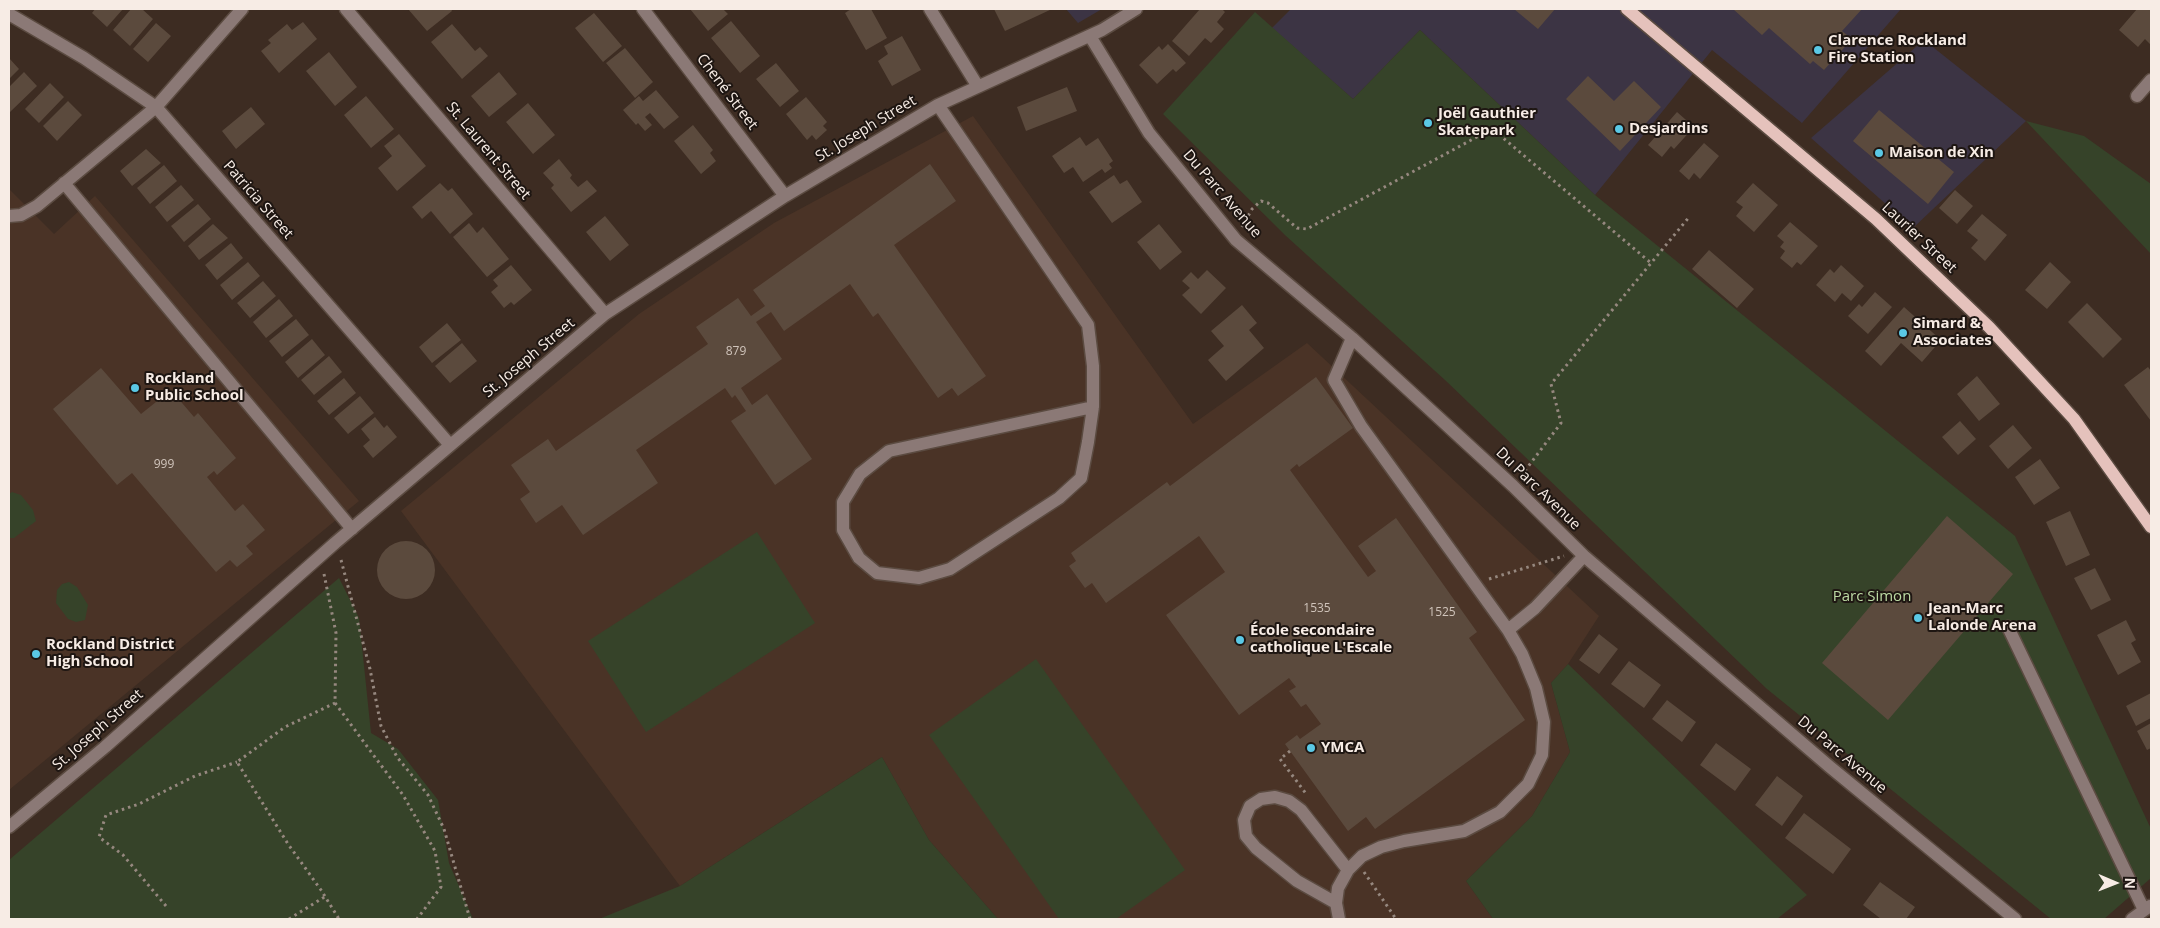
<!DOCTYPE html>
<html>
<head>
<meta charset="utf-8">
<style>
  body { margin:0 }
  #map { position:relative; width:2160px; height:928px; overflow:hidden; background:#3d2c22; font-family:"Open Sans",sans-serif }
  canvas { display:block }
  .frame { position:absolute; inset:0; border:10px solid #f7ece5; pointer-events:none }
  .north { position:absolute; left:2090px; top:858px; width:50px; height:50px; -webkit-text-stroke:4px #1e1612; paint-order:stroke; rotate:91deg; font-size:14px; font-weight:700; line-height:20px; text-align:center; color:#f7ece5 }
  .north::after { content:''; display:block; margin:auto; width:18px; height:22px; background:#f7ece5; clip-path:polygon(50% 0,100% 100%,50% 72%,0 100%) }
</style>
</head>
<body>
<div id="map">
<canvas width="2160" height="928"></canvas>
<div class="frame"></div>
<div class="north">N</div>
</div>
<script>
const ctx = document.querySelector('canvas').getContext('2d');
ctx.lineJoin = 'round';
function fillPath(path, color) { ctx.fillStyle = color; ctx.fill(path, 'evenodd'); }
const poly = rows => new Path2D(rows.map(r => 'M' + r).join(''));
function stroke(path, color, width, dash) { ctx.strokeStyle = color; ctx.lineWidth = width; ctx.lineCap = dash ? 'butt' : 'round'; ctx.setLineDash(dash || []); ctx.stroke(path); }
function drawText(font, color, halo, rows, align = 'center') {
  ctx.font = font + ' "Open Sans",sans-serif'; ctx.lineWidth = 4; ctx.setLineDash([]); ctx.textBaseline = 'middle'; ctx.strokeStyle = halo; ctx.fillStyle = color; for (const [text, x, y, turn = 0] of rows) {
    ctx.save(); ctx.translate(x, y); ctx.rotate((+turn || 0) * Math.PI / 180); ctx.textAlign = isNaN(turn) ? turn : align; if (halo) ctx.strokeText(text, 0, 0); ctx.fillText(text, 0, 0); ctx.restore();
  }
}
fillPath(poly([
  [1066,9,1102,9,1078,23],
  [1291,9,1901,9,1802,123,1712,50,1595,195,1420,30,1353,99,1272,28],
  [1924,40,2026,121,1913,228,1811,138]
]), '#3c3444');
fillPath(poly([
  [973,116,1193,424,1307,343,1599,616,1568,664,1551,683,1570,752,1532,816,1466,881,1493,919,998,919,929,840,882,757,680,886,401,511,639,314,774,223],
  [9,189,54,234,95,196,359,501,9,790]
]), '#4a3326');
fillPath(poly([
  [1255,12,1353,99,1420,30,1595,195,2015,536,2151,829,2151,878,2104,919,2051,919,1767,689,1445,380,1286,236,1163,114],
  [2026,121,2084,136,2151,184,2151,254],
  [12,492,21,495,33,510,36,521,14,538,9,538,9,494],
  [757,532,815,623,646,732,588,641],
  [339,578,359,618,371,733,398,749,438,800,449,863,473,919,9,919,9,860],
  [69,582,77,587,88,605,85,620,76,622,68,619,56,603,57,590,62,584],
  [1036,659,1185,870,1116,919,1059,919,929,735],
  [1568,664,1807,895,1777,919,1493,919,1466,881,1532,816,1570,752,1551,683],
  [882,757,929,840,998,919,599,919,680,886]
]), '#364329');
fillPath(poly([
  [95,9,123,9,107,27,92,13],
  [131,9,142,9,153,19,130,46,113,30],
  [408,9,451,9,452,11,427,31],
  [690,9,723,9,728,14,708,31],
  [851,9,871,9,887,38,866,50,845,13],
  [994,9,1052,9,1005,31],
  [1200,9,1222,9,1225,12,1217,22,1224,29,1211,43,1205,38,1189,56,1172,41],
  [1514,9,1555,9,1538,29],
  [1733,9,1862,9,1842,31,1852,39,1824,70,1813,61,1810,64,1769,28,1762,35],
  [2137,9,2151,9,2151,45,2145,39,2138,47,2119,30],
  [594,13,622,46,603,62,575,28],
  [731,21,760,56,740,73,711,38],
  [303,22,317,39,279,73,261,51,271,43,268,40,287,24,292,30],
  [156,23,171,36,148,62,133,49],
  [452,24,475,51,480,47,488,56,462,79,431,42],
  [902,36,921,70,892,86,878,61,888,54,884,46],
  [1168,44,1186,63,1176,72,1173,69,1157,84,1139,65,1159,46,1162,50],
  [625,48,653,82,635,98,606,63],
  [329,52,357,87,335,106,306,71],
  [9,58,19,69,9,79],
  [776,63,799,91,780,107,756,79],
  [24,72,37,86,10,112,9,87],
  [499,72,517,94,489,117,471,96],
  [1588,76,1614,101,1634,81,1661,107,1620,151,1566,99],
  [50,83,64,97,39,123,25,109],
  [1067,87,1077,111,1026,131,1017,107],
  [656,90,679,117,664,129,650,113,645,117,652,125,645,131,638,123,636,125,623,110,639,96,643,101],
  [366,96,394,129,371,148,344,115],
  [806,97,827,122,823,126,827,130,816,140,812,135,807,140,786,114],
  [68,101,82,115,57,141,43,126],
  [528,103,555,135,533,154,506,122],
  [251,107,265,124,236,149,222,131],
  [1879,110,1954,172,1928,204,1853,141],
  [1677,112,1694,127,1674,149,1671,146,1662,157,1648,145],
  [693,125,713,150,710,153,716,161,701,174,674,141],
  [399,134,426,166,397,191,378,168,392,156,384,146],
  [1080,137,1086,146,1098,138,1113,161,1109,164,1112,168,1105,173,1102,169,1083,182,1073,167,1064,173,1052,156],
  [1704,143,1719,156,1700,179,1694,173,1689,180,1679,171],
  [146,149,161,163,132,186,120,171],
  [559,159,572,175,570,178,578,187,587,180,597,191,571,212,551,188,554,185,543,173],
  [930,164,956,201,894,245,986,376,958,396,952,388,938,398,878,313,873,317,850,284,784,331,771,312,756,322,782,359,741,388,752,405,767,394,812,459,775,485,731,421,746,411,735,395,732,398,725,388,636,450,658,483,583,535,562,505,536,523,520,499,530,492,511,465,548,439,556,451,708,344,696,327,738,298,751,316,765,306,753,290],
  [164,165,177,181,150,204,137,188],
  [1114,175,1120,184,1127,180,1142,202,1112,223,1089,192],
  [440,183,448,191,452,188,473,214,450,234,431,211,422,219,412,207],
  [1753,183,1778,205,1754,232,1736,216,1743,207,1736,202],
  [181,185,194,200,167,222,155,207],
  [1955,190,1973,206,1957,224,1939,208],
  [198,204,211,219,184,242,171,226],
  [1982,214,2007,235,1985,261,1971,248,1978,240,1967,231],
  [605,216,629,245,610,261,586,232],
  [1790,222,1818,246,1801,265,1797,262,1792,268,1780,258,1785,251,1780,247,1784,242,1777,236],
  [469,223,477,233,483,227,509,259,487,277,453,237],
  [213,224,228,238,199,260,188,246],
  [1159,224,1182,252,1160,270,1137,242],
  [231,243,243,258,217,280,205,265],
  [1709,250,1754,289,1737,308,1692,269],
  [248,262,260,276,232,300,220,285],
  [2050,262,2071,282,2047,309,2025,290],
  [511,265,532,290,514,305,511,302,504,308,491,292,498,286,493,280],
  [1841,265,1864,286,1851,301,1842,293,1835,302,1816,285,1830,269,1834,273],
  [1207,270,1226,288,1201,314,1182,295,1190,288,1182,281,1191,272,1198,279],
  [263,281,276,296,250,318,237,303],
  [1875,292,1892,307,1868,334,1848,316,1859,304,1862,307],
  [279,299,293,316,266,338,253,322],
  [2087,303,2122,339,2103,358,2068,322],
  [1242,305,1257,323,1249,330,1264,348,1226,381,1208,360,1224,346,1211,331],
  [1904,307,1941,340,1922,362,1901,343,1881,366,1865,351],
  [296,319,309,335,282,357,269,341],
  [447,323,461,340,432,363,419,347],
  [312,339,325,355,298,378,285,362],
  [462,343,477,361,450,383,435,366],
  [329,356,342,372,314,395,301,380],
  [2148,367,2151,371,2151,421,2124,385],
  [101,368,141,414,171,390,194,417,198,413,236,458,217,475,214,471,207,477,235,511,243,504,265,530,246,546,253,554,237,567,230,560,216,572,132,473,117,485,53,409],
  [1977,376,2000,404,1979,421,1957,394],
  [1316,377,1353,428,1299,467,1297,464,1290,470,1368,577,1376,571,1358,546,1396,518,1477,632,1469,638,1525,720,1375,829,1366,817,1348,831,1285,744,1297,735,1300,739,1321,724,1306,704,1301,707,1289,691,1296,687,1289,678,1239,715,1166,615,1225,572,1199,536,1106,603,1092,583,1085,588,1069,566,1076,561,1071,553,1167,482,1170,486],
  [344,378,356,393,329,415,317,401],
  [360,396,374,413,348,434,334,418],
  [375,417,384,428,387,425,397,437,373,458,363,446,370,440,361,429],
  [1960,421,1976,439,1958,455,1942,437],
  [2013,425,2032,448,2008,469,1989,446],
  [2040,459,2060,488,2034,505,2015,477],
  [2070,511,2090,555,2066,566,2046,522],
  [1947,516,2013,574,1888,720,1822,663],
  '377 570a29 29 0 1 1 58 0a29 29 0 1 1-58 0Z',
  [2095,568,2111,600,2091,610,2074,578],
  [2126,620,2136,640,2131,643,2141,662,2118,675,2097,635],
  [1599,634,1618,649,1599,674,1579,660],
  [1629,661,1661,685,1644,708,1611,684],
  [2151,693,2151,718,2136,726,2126,706],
  [1667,700,1696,722,1682,742,1652,719],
  [2151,723,2151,748,2147,750,2137,731],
  [1716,743,1751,769,1735,791,1700,765],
  [1777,776,1803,796,1782,826,1755,805],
  [1804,813,1851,849,1833,874,1785,838],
  [1880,882,1915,907,1906,919,1881,919,1863,905]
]), '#5b4a3d');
const minor = poly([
  [346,9,605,314],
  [643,9,785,196],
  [930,9,977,85],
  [9,14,84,58,156,107,450,445],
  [1090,36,1149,133,1236,240,1352,338,1513,486,1584,556,1830,767,2015,919],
  [2137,96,2151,80],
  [938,105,1088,325,1093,366,1093,407,1088,442,1081,478,1059,498,950,569,919,578,877,573,859,558,843,530,843,502,860,474,889,451,1093,407],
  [64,183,352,529],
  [9,216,21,215,37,206,156,107,242,9],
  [2008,627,2144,910],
  [1508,630,1535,608,1584,556],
  [9,827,105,747,335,543,605,314,785,196,938,105,1102,30,1136,9],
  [1336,903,1297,881,1256,848,1246,836,1244,820,1250,806,1261,799,1275,797,1289,801,1301,810,1348,870],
  [1339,919,1336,903,1338,888,1348,870,1362,856,1381,847,1404,841,1464,831,1500,812,1528,784,1542,755,1544,722,1536,688,1522,654,1508,630,1361,426,1334,380,1352,338],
  [2132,919,2150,906]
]);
const major = poly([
  [1627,9,1876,219,1989,327,2074,419,2151,527]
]);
stroke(minor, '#5b4b41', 15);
stroke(major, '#5b4b41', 15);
stroke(poly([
  [1242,227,1252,209,1261,201,1268,203,1297,228,1307,229,1486,132,1496,132,1651,263],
  [1521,476,1561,423,1551,384,1690,216],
  [341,560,370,669,381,726,397,757,428,795,444,829,470,919],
  [324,574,336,633,335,703,285,727,237,762,288,844,321,890,339,919],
  [1489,579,1564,556],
  [335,703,403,795,435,851,441,887,417,919],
  [1290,751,1280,759,1307,795],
  [1364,872,1396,919],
  [166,906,123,855,99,837,106,815,139,804,195,776,237,762],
  [289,919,326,896]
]), '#96887f', 3, [2.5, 4]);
stroke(minor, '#8b7976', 12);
stroke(major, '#e5c2bc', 12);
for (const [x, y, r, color] of [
  [1818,50,5,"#5ac8e5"],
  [1428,123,5,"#5ac8e5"],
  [1619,129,5,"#5ac8e5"],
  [1879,153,5,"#5ac8e5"],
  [1903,333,5,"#5ac8e5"],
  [135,388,5,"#5ac8e5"],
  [1918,618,5,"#5ac8e5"],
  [1240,640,5,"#5ac8e5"],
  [36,654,5,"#5ac8e5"],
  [1311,748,5,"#5ac8e5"]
]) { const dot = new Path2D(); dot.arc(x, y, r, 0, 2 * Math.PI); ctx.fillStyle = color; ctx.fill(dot); stroke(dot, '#1e1612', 2); }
drawText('12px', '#d0c4bb', null, [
  ["879",736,352],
  ["999",164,465],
  ["1535",1317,609],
  ["1525",1442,613]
]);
drawText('bold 15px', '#f7ece5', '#1e1612', [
  ["Clarence Rockland",1828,41],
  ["Fire Station",1828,58],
  ["Joël Gauthier",1438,114],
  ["Skatepark",1438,131],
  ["Desjardins",1629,129],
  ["Maison de Xin",1889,153],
  ["Simard &",1913,324],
  ["Associates",1913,341],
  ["Rockland",145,379],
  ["Public School",145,396],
  ["Jean-Marc",1928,609],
  ["Lalonde Arena",1928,626],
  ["École secondaire",1250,631],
  ["catholique L'Escale",1250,648],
  ["Rockland District",46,645],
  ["High School",46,662],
  ["YMCA",1321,748]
], 'left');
drawText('15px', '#f7ece5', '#1e1612', [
  ["Chené Street",727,92,53],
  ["St. Joseph Street",866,129,-31],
  ["St. Laurent Street",488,151,50],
  ["Du Parc Avenue",1222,194,49],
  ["Patricia Street",258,200,49],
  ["Laurier Street",1919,238,43],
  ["St. Joseph Street",529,358,-40],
  ["Du Parc Avenue",1538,489,44],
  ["St. Joseph Street",98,730,-41],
  ["Du Parc Avenue",1842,755,40]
]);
drawText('15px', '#bddaa4', '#1e1612', [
  ["Parc Simon",1872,597]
]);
</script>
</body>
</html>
